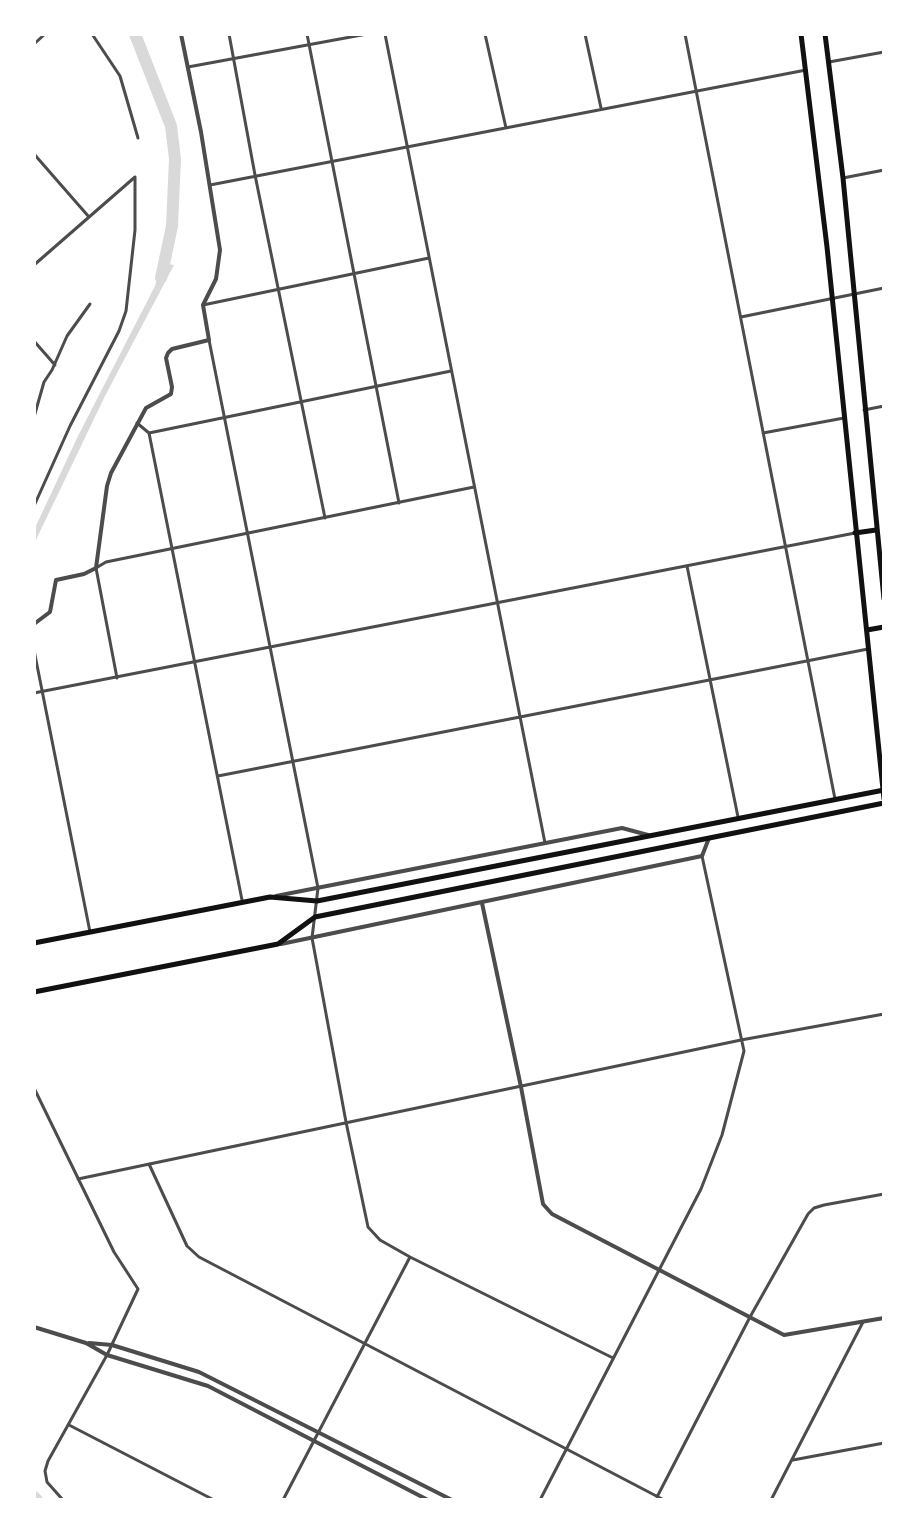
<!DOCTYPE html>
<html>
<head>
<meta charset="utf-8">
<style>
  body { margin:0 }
  #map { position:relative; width:918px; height:1534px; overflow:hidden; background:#fff; font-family:Arial,sans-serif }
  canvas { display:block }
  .frame { position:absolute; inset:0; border:36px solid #fff; pointer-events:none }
</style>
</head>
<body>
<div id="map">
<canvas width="918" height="1534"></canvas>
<div class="frame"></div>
</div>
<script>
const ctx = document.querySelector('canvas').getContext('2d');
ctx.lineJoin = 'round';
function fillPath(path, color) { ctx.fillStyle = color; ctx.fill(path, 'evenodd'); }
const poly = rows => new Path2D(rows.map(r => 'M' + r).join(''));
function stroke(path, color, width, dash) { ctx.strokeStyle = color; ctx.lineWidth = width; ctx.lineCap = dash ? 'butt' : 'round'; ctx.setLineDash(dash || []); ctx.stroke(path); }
fillPath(poly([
  [161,263,174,265,105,396,34,544,34,530,78,436,155,286]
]), '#d9d9d9');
stroke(poly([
  [135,34,171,126,175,159,172,226,161,278],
  [34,1497,37,1500]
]), '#d9d9d9', 12);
stroke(poly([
  [92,34,120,76,138,138],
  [229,34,255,175,325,518],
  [307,34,399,503],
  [385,34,545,843],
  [485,34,506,128],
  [585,34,601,108],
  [685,34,835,799],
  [34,44,45,34],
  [829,62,884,52],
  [188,67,367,34],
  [34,154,89,217],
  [843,178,884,170],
  [210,185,806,70],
  [34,265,135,177],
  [203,305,429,258],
  [741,317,884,288],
  [209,340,318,888,312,938,315,954,346,1122,368,1227,380,1240,410,1257,613,1358],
  [34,341,55,365],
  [864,410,884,406],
  [34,417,44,382,52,370,67,336,90,304],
  [137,423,149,433],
  [149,433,242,900],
  [149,433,451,371],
  [763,433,844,418],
  [34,506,70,426,119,331,126,311,135,230,135,177],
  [687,566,738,817],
  [34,650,90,932],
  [117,678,96,568,106,562,474,487],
  [34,693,855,533],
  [218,776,868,649],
  [34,1088,114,1252,138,1289,107,1355,48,1461,45,1471,47,1482,63,1500],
  [149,1164,187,1246,199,1257,664,1500],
  [78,1179,741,1040,884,1014],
  [69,1425,214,1500],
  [793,1460,884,1443],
  [657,1497,750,1317,808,1214,814,1208,824,1205,884,1194],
  [283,1500,410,1257],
  [540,1500,701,1189,722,1135,744,1051,702,856],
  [771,1500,863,1322]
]), '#4c4c4c', 3);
stroke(poly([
  [34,624,50,612,56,580,84,574,96,568,107,486,111,473,146,408,171,394,172,387,166,358,168,353,172,349,209,340,203,305,216,279,220,250,201,132,181,34],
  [276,896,622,828,648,835],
  [482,903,521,1087,543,1204,552,1214,784,1335,884,1318],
  [281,944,702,856,709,838],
  [34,1327,86,1343,107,1355,208,1386,428,1500],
  [89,1343,112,1345,199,1372,452,1500]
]), '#4c4c4c', 4);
stroke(poly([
  [801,34,827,247,884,799],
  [825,34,843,178,884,599],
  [855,533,876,530],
  [867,630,884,627]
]), '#111', 5);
stroke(poly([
  [34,943,270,897,317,901,884,790],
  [34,992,278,944,315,917,884,803]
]), '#111', 5);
</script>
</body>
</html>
